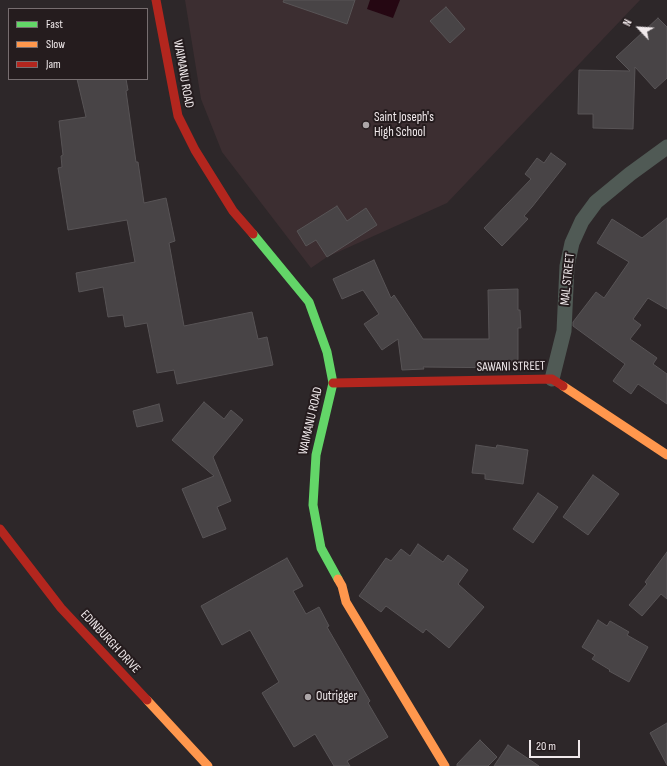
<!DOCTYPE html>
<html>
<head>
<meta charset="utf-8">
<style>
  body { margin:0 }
  #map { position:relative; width:667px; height:766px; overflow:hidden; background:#2d2729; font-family:"Sofia Sans Condensed",sans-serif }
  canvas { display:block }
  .legend { position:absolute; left:8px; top:8px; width:140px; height:72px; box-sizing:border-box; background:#251c1e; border:1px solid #776e70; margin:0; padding:5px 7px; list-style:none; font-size:12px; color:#f1eaec }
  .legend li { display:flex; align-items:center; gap:8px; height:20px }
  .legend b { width:20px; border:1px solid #776e70 }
  .north { position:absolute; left:619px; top:8px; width:40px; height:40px; -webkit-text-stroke:3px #251c1e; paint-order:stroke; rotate:295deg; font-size:11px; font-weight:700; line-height:16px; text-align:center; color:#f1eaec }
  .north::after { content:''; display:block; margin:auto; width:14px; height:18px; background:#f1eaec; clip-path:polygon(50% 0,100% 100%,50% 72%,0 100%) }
  .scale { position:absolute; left:529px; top:740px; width:51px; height:18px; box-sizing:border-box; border:2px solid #f1eaec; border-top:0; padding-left:5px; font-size:12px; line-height:14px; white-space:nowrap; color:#f1eaec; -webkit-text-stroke:3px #251c1e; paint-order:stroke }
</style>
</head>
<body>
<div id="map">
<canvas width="667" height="766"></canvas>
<ul class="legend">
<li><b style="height:5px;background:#63d668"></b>Fast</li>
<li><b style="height:5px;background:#ff974d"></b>Slow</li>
<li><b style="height:5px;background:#b3261e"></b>Jam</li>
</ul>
<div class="north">N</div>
<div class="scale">20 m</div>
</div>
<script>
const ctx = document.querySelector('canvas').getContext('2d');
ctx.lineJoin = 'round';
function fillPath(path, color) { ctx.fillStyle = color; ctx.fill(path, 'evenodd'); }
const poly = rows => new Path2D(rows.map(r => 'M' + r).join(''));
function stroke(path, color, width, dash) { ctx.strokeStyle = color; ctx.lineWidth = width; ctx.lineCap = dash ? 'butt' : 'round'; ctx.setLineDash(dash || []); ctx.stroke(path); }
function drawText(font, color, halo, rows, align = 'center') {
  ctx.font = font + ' "Sofia Sans Condensed",sans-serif'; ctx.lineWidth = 4; ctx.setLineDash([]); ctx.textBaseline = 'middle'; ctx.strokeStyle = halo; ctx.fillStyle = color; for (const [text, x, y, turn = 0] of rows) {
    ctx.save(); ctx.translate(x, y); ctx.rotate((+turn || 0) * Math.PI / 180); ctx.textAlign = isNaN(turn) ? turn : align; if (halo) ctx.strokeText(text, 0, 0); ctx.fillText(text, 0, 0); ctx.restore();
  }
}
fillPath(poly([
  [185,0,640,0,447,203,327,257,311,268,222,152,201,99]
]), '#3c2e31');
fillPath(poly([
  [370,0,400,0,393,18,367,9]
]), '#250712');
const building = poly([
  [284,0,355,0,347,24,283,2,284,0],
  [446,7,465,29,450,43,430,21,446,7],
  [658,18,667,27,667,78,655,89,635,67,633,129,593,128,593,114,578,114,579,70,630,71,616,57,658,18],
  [77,79,126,79,128,90,126,91,136,162,138,162,144,203,166,198,175,241,169,243,184,326,252,312,258,339,267,337,273,365,177,384,174,370,157,373,147,323,125,327,123,315,108,317,103,287,79,292,76,273,135,262,127,220,68,230,58,168,62,167,61,156,63,155,59,121,86,117,77,79],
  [551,153,566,164,532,207,524,216,528,219,502,246,484,228,531,179,525,174,537,158,544,163,551,153],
  [337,206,347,221,366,208,377,225,327,257,316,240,306,246,297,231,337,206],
  [667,218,667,309,648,298,633,319,641,325,630,339,657,358,653,364,667,374,667,404,638,384,631,394,613,381,625,364,573,326,573,322,596,292,604,298,629,262,597,243,612,219,642,238,667,218],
  [374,260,391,298,394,295,423,339,489,339,488,290,518,289,518,310,520,310,521,328,518,328,518,368,423,367,424,369,402,370,398,339,382,350,364,324,379,314,363,290,342,299,333,279,374,260],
  [204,402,224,419,231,410,243,420,213,457,231,501,217,507,226,529,203,538,182,489,214,476,172,440,204,402],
  [159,404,163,421,137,427,133,411,159,404],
  [476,445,496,448,497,445,528,450,523,484,485,479,485,474,472,473,476,445],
  [593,475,619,494,588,535,563,517,593,475],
  [538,493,558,507,533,543,513,529,538,493],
  [418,544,443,562,448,555,468,570,458,584,484,607,449,648,426,629,423,633,386,606,381,612,359,596,386,558,391,561,401,549,410,556,418,544],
  [667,552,667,599,661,594,642,616,629,605,647,584,645,582,667,552],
  [287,558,303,586,293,591,306,614,319,607,329,626,327,627,370,701,368,703,388,737,347,761,350,766,334,766,315,734,294,747,262,693,279,682,250,630,222,645,201,606,287,558],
  [598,620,607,626,610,621,629,632,627,635,648,647,629,682,609,671,610,670,592,659,595,655,582,647,598,620],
  [667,723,667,765,650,733,667,723],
  [480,740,497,757,488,766,457,766,457,764,480,740],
  [508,745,539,766,494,766,508,745]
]);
fillPath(building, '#484446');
stroke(building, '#585456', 1);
stroke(poly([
  [552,379,564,331,567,266,572,243,582,221,596,202,630,174,667,147]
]), '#505a55', 15);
stroke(poly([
  [253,234,309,302,327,352,333,383,316,455,313,505,321,548,338,579]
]), '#63d668', 9);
stroke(poly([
  [563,386,667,455],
  [338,579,342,586,346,602,445,766],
  [147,700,208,766]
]), '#ff974d', 9);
stroke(poly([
  [156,0,178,116,195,150,233,211,253,234],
  [333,383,552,379,563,386],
  [0,529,61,608,147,700]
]), '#b3261e', 9);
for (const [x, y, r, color] of [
  [366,125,4,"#aca6a8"],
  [308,697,4,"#aca6a8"]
]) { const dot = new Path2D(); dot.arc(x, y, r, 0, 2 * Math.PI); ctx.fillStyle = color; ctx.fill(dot); stroke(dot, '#251c1e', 1.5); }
drawText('13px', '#f1eaec', '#251c1e', [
  ["WAIMANU ROAD",183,74,80],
  ["MAL STREET",568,279,-84],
  ["SAWANI STREET",511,367,-1],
  ["WAIMANU ROAD",311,421,-77],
  ["EDINBURGH DRIVE",110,642,47]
]);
drawText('13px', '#f1eaec', '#251c1e', [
  ["Saint Joseph's",374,118],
  ["High School",374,133],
  ["Outrigger",316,697]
], 'left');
</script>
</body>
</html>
